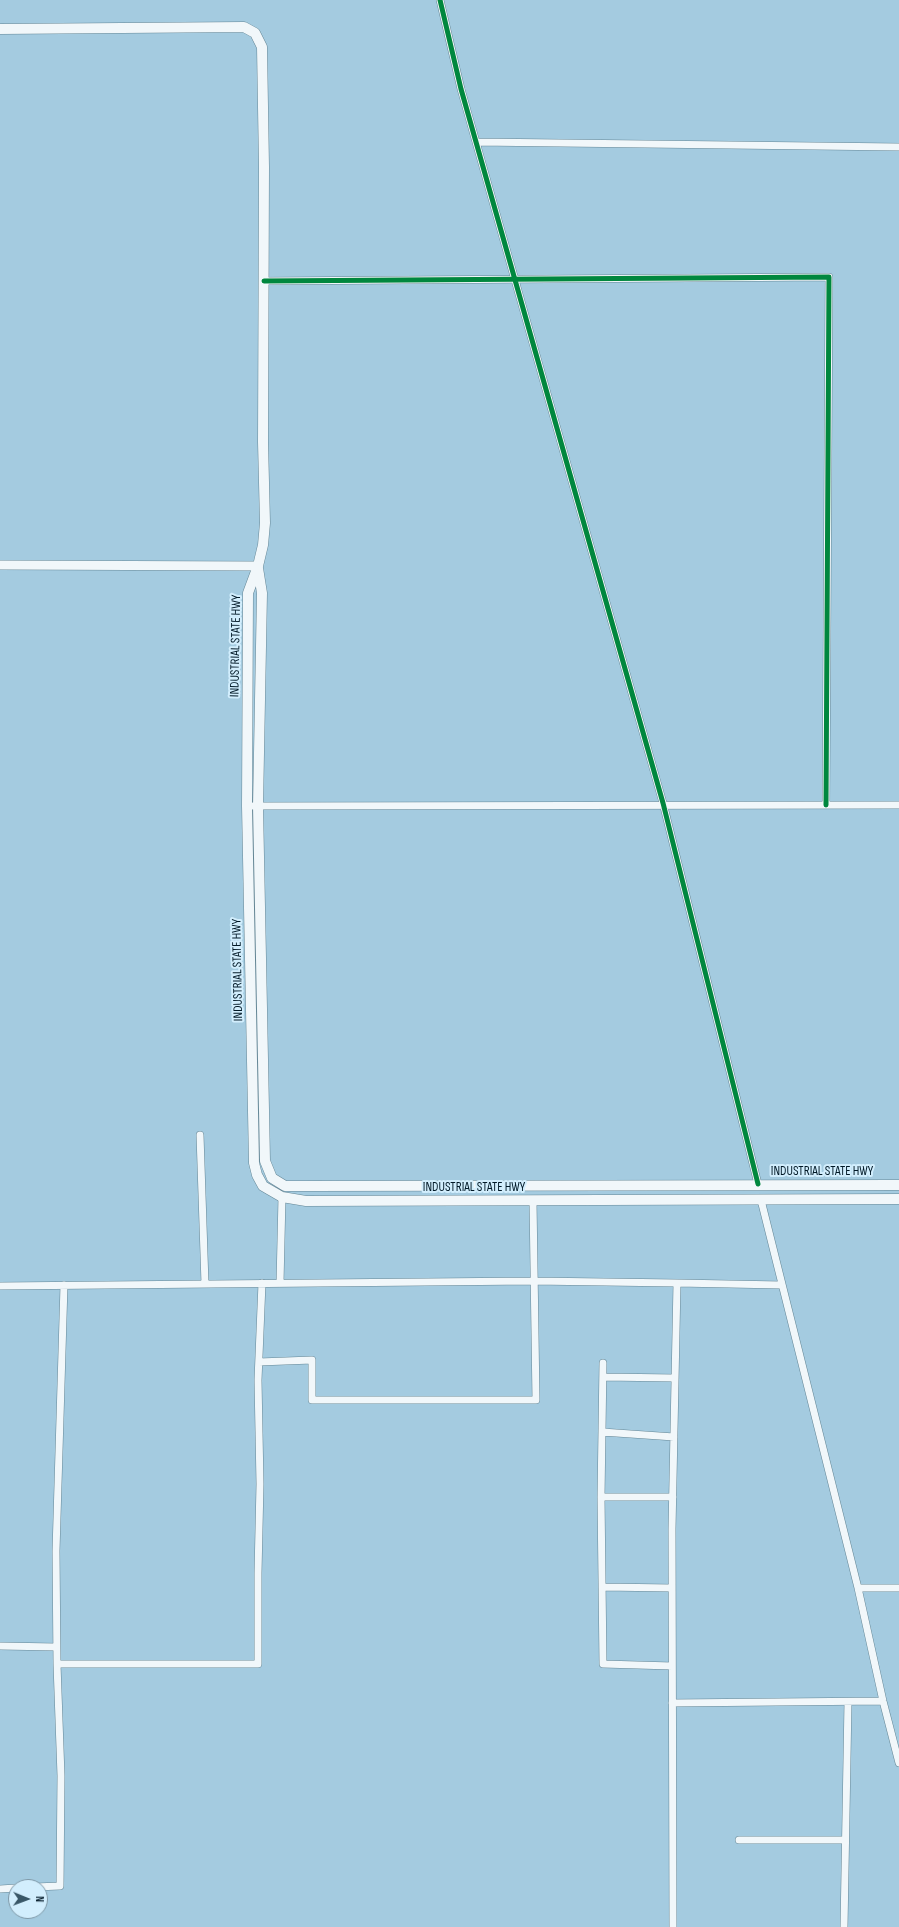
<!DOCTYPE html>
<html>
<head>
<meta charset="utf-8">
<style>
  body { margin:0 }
  #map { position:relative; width:899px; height:1927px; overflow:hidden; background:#a4cbe0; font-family:"Sofia Sans Condensed",sans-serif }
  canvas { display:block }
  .north { position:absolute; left:8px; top:1879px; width:40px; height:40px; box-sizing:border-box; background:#d2eefd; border:1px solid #7e98a7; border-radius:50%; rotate:91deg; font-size:11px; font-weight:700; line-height:16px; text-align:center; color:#001826 }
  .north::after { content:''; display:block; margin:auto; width:14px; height:18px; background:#395767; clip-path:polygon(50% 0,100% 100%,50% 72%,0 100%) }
</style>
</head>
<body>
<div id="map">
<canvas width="899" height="1927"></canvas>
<div class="north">N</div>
</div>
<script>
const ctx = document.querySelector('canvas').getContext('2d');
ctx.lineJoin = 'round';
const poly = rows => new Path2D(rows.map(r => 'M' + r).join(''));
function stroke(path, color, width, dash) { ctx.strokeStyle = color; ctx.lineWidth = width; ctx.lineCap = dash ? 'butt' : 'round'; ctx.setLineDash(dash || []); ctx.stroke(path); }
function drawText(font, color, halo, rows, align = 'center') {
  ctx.font = font + ' "Sofia Sans Condensed",sans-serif'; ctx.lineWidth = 4; ctx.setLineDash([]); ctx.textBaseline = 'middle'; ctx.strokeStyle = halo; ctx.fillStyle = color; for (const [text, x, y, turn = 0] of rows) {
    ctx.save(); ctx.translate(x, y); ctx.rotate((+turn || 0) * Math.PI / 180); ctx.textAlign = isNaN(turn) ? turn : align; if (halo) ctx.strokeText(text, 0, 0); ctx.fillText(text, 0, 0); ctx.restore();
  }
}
const minor = poly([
  [440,0,461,89,663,803,758,1184],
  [476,142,899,147],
  [264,281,829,277,826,805],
  [253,806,899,805],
  [200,1135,205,1284],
  [761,1200,858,1588,883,1701,899,1763],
  [280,1283,282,1197],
  [64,1285,56,1551,57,1664,258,1664,258,1573,260,1484,258,1380,262,1283],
  [0,1286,533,1281,677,1283],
  [259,1362,312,1360,312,1400,536,1400,533,1201],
  [603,1363,601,1497,603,1664,672,1666],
  [603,1377,675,1378],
  [602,1432,674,1437],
  [601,1497,673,1497],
  [602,1587,672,1588],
  [858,1588,899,1588],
  [0,1646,56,1647],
  [672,1703,883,1701],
  [739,1840,845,1840],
  [35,1887,60,1886,61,1776,57,1664],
  [0,1889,16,1888],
  [673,1927,672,1529,677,1283,781,1285],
  [844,1927,848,1702]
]);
const tertiary = poly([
  [0,565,258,566]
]);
const secondary = poly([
  [0,29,244,27,255,33,262,47,264,167,263,442,265,523,263,545,258,566,248,593,247,806,254,1163,257,1175,263,1186,282,1197,306,1201,899,1199],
  [258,568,262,593,258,806,265,1161,272,1178,285,1186,307,1186,899,1185]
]);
stroke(minor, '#648695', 8);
stroke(tertiary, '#648695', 10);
stroke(secondary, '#648695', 11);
stroke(minor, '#f1f7fa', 7);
stroke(tertiary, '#f1f7fa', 9);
stroke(secondary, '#f1f7fa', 10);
stroke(poly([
  [440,0,461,89,663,803,758,1184],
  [264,281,829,277,826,805]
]), '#00873e', 5);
drawText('13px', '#001826', '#d2eefd', [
  ["INDUSTRIAL STATE HWY",236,646,-89],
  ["INDUSTRIAL STATE HWY",238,970,-91],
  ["INDUSTRIAL STATE HWY",822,1172],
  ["INDUSTRIAL STATE HWY",474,1188]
]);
</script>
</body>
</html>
